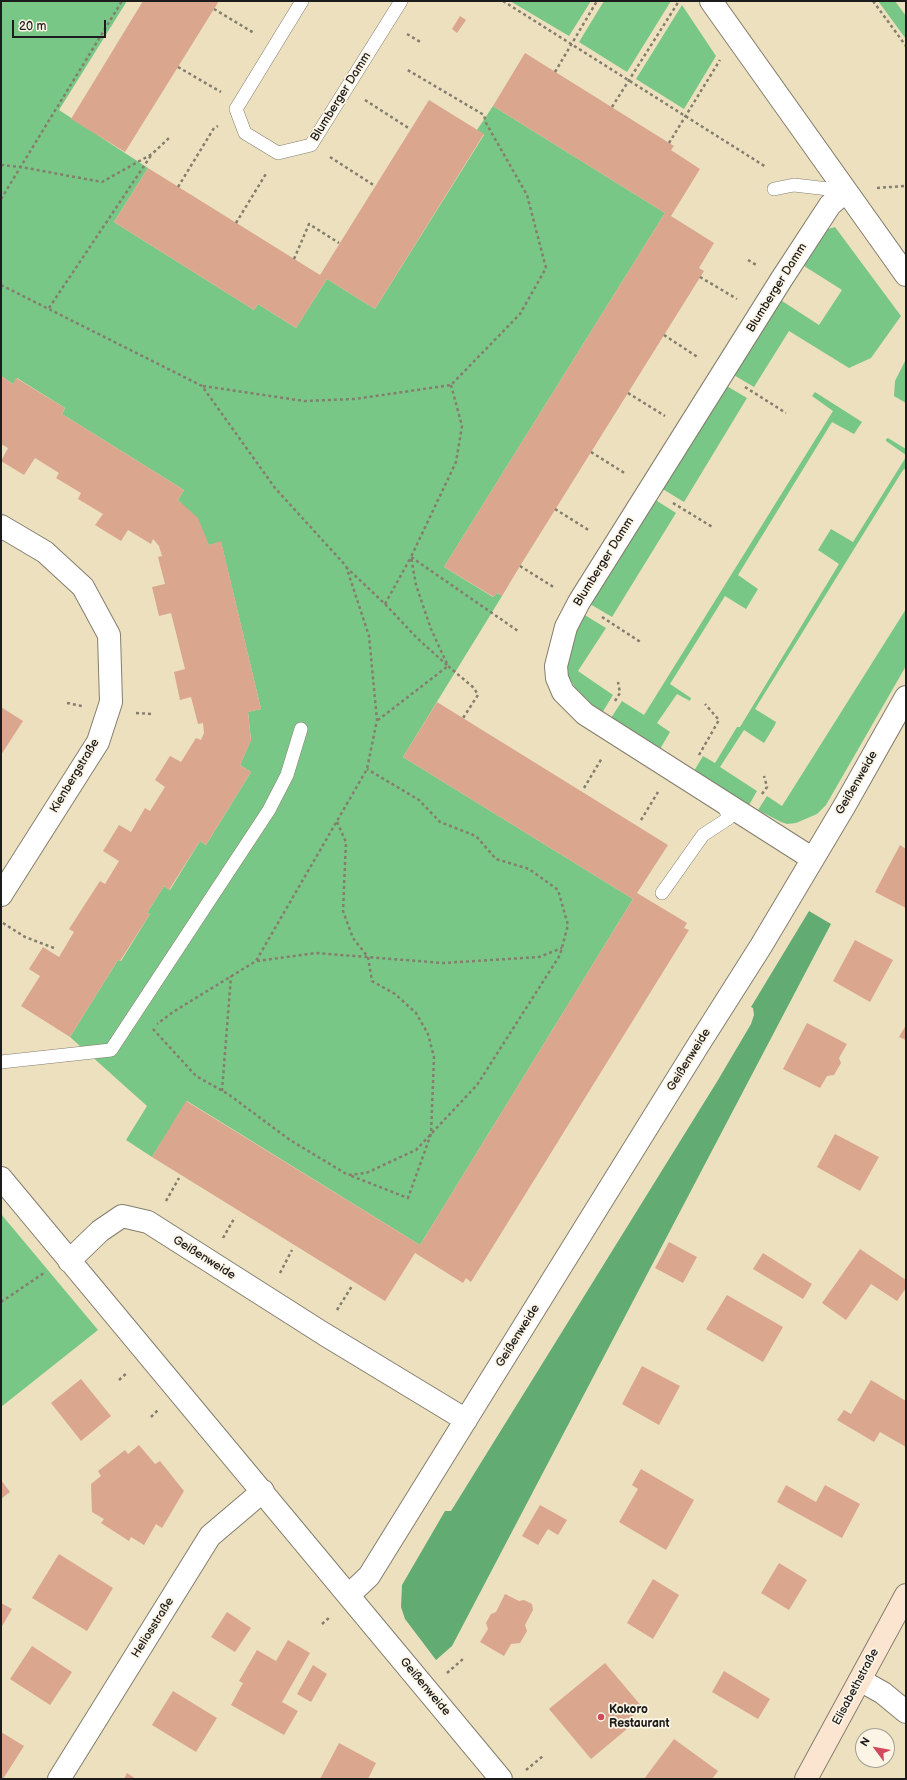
<!DOCTYPE html>
<html>
<head>
<meta charset="utf-8">
<style>
  body { margin:0 }
  #map { position:relative; width:907px; height:1780px; overflow:hidden; background:#ece0bf; font-family:"Balsamiq Sans",sans-serif }
  canvas { display:block }
  .frame { position:absolute; inset:0; border:2px solid #1c1c1c; pointer-events:none }
  .north { position:absolute; left:855px; top:1728px; width:40px; height:40px; box-sizing:border-box; background:#fcf5e5; border:1px solid #a29e95; border-radius:50%; rotate:302deg; font-size:11px; font-weight:700; line-height:16px; text-align:center; color:#1c1c1c }
  .north::after { content:''; display:block; margin:auto; width:14px; height:18px; background:#d1495b; clip-path:polygon(50% 0,100% 100%,50% 72%,0 100%) }
  .scale { position:absolute; left:12px; top:20px; width:94px; height:18px; box-sizing:border-box; border:2px solid #1c1c1c; border-top:0; padding-left:5px; font-size:12px; line-height:14px; white-space:nowrap; color:#1c1c1c; -webkit-text-stroke:3px #fcf5e5; paint-order:stroke }
</style>
</head>
<body>
<div id="map">
<canvas width="907" height="1780"></canvas>
<div class="frame"></div>
<div class="north">N</div>
<div class="scale">20 m</div>
</div>
<script>
const ctx = document.querySelector('canvas').getContext('2d');
ctx.lineJoin = 'round';
function fillPath(path, color) { ctx.fillStyle = color; ctx.fill(path, 'evenodd'); }
const poly = rows => new Path2D(rows.map(r => 'M' + r).join(''));
function stroke(path, color, width, dash) { ctx.strokeStyle = color; ctx.lineWidth = width; ctx.lineCap = dash ? 'butt' : 'round'; ctx.setLineDash(dash || []); ctx.stroke(path); }
function drawText(font, color, halo, rows, align = 'center') {
  ctx.font = font + ' "Balsamiq Sans",sans-serif'; ctx.lineWidth = 3.5; ctx.setLineDash([]); ctx.textBaseline = 'middle'; ctx.strokeStyle = halo; ctx.fillStyle = color; for (const [text, x, y, turn = 0] of rows) {
    ctx.save(); ctx.translate(x, y); ctx.rotate((+turn || 0) * Math.PI / 180); ctx.textAlign = isNaN(turn) ? turn : align; if (halo) ctx.strokeText(text, 0, 0); ctx.fillText(text, 0, 0); ctx.restore();
  }
}
fillPath(poly([
  [1,1,127,1,59,110,148,168,114,222,254,310,258,304,296,328,327,279,375,309,484,135,477,130,493,106,665,213,444,567,493,597,497,593,502,596,403,757,633,899,420,1245,187,1101,152,1157,126,1140,147,1106,70,1037,118,960,121,961,150,914,147,913,164,886,170,890,200,841,206,845,251,772,240,765,251,740,248,712,261,709,221,542,209,545,178,500,184,490,62,414,65,408,17,378,13,384,1,376],
  [510,1,591,1,569,36],
  [604,1,671,1,627,72,579,42],
  [878,1,895,1,906,16,906,39],
  [682,5,716,56,684,109,636,79],
  [835,227,901,316,871,358,849,368,789,331,754,387,732,374,779,299,819,325,842,290,801,264,825,230],
  [906,359,906,403,894,396,895,381],
  [725,385,747,398,684,502,661,488],
  [815,392,862,422,854,434,832,422,738,575,758,589,746,609,725,596,670,684,691,698,690,701,677,694,657,723,670,732,660,749,611,718,622,701,644,715,833,411,812,396],
  [888,438,906,449,906,455,886,441,886,439],
  [906,457,906,468,903,470,755,709,776,722,775,725,764,743,744,730,720,767,757,791,749,805,694,771,703,756,715,763,737,727,740,727,839,564,818,550,831,529,853,542],
  [654,499,676,513,612,617,590,604],
  [906,609,906,666,826,805,817,814,796,823,787,824,781,822,758,810,767,796,782,806],
  [583,614,606,628,578,671,613,695,602,713,580,696,567,674,567,653],
  [1,1214,98,1330,1,1407]
]), '#79c786');
fillPath(poly([
  [809,911,831,924,452,1646,436,1660,405,1619,401,1607,402,1585,445,1511,451,1511,718,1080,751,1024,754,1015,753,1008,751,1007]
]), '#62ac73');
fillPath(poly([
  [143,1,219,1,125,152,71,119],
  [460,16,466,20,457,33,452,29],
  [525,53,674,146,671,150,700,169,671,216,714,243,699,268,704,271,520,566,502,596,497,593,494,597,444,567,665,213,493,106],
  [429,100,484,134,375,309,327,279,296,328,258,304,254,310,114,222,148,168,320,275],
  [1,376,13,384,16,378,65,408,62,414,184,490,178,500,198,518,209,545,221,541,261,709,248,712,251,741,240,765,251,772,206,845,200,841,169,890,164,886,147,913,150,914,120,961,118,960,70,1037,21,1006,40,976,29,969,43,947,59,957,74,932,69,929,100,881,105,884,119,861,103,851,119,825,131,832,145,808,150,811,165,787,155,780,170,756,181,762,196,738,201,740,204,733,203,723,198,724,191,697,180,700,174,672,185,669,171,613,159,616,152,587,165,584,158,557,162,556,159,546,153,539,151,544,128,530,121,541,95,525,103,514,78,499,81,493,56,478,59,473,35,458,24,475,1,461,8,448,1,444],
  [437,702,668,845,637,893,687,923,684,928,689,930,471,1282,466,1278,463,1283,415,1253,385,1301,152,1157,186,1101,420,1245,633,899,403,757],
  [1,707,23,721,1,755],
  [900,845,906,849,906,908,875,892],
  [855,940,893,960,870,1002,833,981],
  [807,1023,847,1044,839,1058,841,1063,834,1075,827,1076,820,1088,783,1069],
  [906,1025,906,1040,899,1037],
  [835,1134,879,1157,860,1191,817,1167],
  [669,1242,697,1257,683,1283,655,1268],
  [860,1249,906,1280,906,1288,897,1301,871,1284,846,1320,822,1303],
  [763,1253,812,1284,803,1299,753,1269],
  [727,1295,783,1327,763,1362,706,1329],
  [642,1366,680,1386,659,1425,622,1404],
  [81,1379,111,1416,81,1441,51,1403],
  [871,1380,906,1401,906,1447,880,1432,874,1442,837,1420,844,1410,851,1414],
  [139,1445,155,1464,160,1461,184,1491,162,1528,156,1524,144,1545,131,1537,129,1541,101,1523,104,1519,92,1512,91,1484,101,1476,98,1471,125,1450,128,1454],
  [641,1469,694,1500,666,1550,619,1522,638,1489,632,1485],
  [1,1480,10,1492,1,1499],
  [786,1485,816,1502,825,1485,860,1504,842,1538,777,1502],
  [540,1505,567,1520,558,1535,548,1529,538,1545,522,1536],
  [59,1554,113,1588,87,1631,32,1598],
  [779,1563,807,1580,789,1610,761,1593],
  [653,1579,679,1595,653,1639,627,1623],
  [505,1594,519,1601,524,1600,532,1604,533,1610,525,1625,527,1631,520,1643,511,1644,504,1656,480,1642,488,1629,486,1623,491,1614,496,1612],
  [1,1603,12,1609,1,1628],
  [227,1612,251,1628,235,1652,211,1637],
  [288,1640,310,1653,282,1702,298,1711,284,1735,231,1705,243,1683,239,1681,257,1650,276,1661],
  [32,1646,72,1672,50,1705,10,1679],
  [605,1663,643,1708,623,1724,627,1729,591,1759,549,1709],
  [313,1665,327,1674,311,1702,297,1694],
  [724,1671,770,1699,758,1719,712,1692],
  [173,1691,217,1718,196,1752,152,1725],
  [1,1732,24,1746,3,1779,1,1779],
  [674,1739,718,1771,712,1779,644,1779],
  [339,1743,376,1763,368,1779,320,1779],
  [127,1773,136,1779,124,1779]
]), '#dba68e');
const lane = poly([
  [302,1,236,109,245,133,278,153,311,145,401,1],
  [774,189,794,185,846,191],
  [662,893,703,835,729,818,722,802],
  [1,1062,111,1050,269,810,287,775,301,729]
]);
const street = poly([
  [711,1,906,275],
  [1,526,45,552,83,587,109,635,111,702,98,742,1,895],
  [813,859,585,714,563,692,557,678,556,666,566,627,579,602,781,280,830,205,846,191],
  [1,1178,501,1779],
  [69,1261,100,1231,122,1216,148,1222,324,1334,466,1420],
  [349,1595,369,1576,697,1047,761,946,845,805,906,697],
  [860,1680,883,1693,906,1712],
  [59,1779,210,1536,263,1491]
]);
const secondary = poly([
  [806,1779,906,1595]
]);
stroke(lane, '#847e6e', 14);
stroke(street, '#847e6e', 24);
stroke(secondary, '#847e6e', 24);
stroke(poly([
  [503,1,766,167],
  [873,1,906,46],
  [214,9,254,33],
  [407,34,422,43],
  [178,67,221,92],
  [555,72,597,1],
  [365,100,410,129],
  [612,107,679,1],
  [669,143,720,60],
  [330,157,375,186],
  [1,165,21,167,102,182,152,154,169,138],
  [178,187,214,128,218,126],
  [877,188,904,186,906,184],
  [1,199,122,1],
  [236,223,267,172],
  [294,259,309,224,339,243],
  [748,260,758,266],
  [700,277,737,299],
  [1,285,202,386,275,488,346,566,369,636,377,720,367,769,256,961,173,1012,157,1024],
  [49,308,152,154],
  [664,335,699,358],
  [451,385,462,426,456,462,411,557,416,585,431,629,448,666,474,688,478,695,463,718],
  [203,386,304,401,355,399,451,385,520,314,546,268,527,195,486,123,484,115,406,69],
  [745,387,786,413],
  [628,393,665,416],
  [591,452,626,474],
  [673,503,714,528],
  [555,509,590,531],
  [520,566,555,588],
  [346,567,385,604,417,638,448,666,378,720],
  [385,604,411,557,518,631],
  [602,617,642,643],
  [615,701,620,693,618,682],
  [67,703,82,706],
  [136,713,152,714],
  [699,755,719,720,705,704],
  [584,788,602,758],
  [762,794,767,787,764,776],
  [641,820,658,792],
  [337,822,346,842,343,911,353,938,368,957,372,981,395,994,416,1013,428,1034,434,1057,431,1134,408,1198,349,1175],
  [3,923,25,937,54,948],
  [257,961,316,953,443,963,539,957,562,948],
  [153,1029,196,1076,228,1094,290,1140,348,1175,366,1173,416,1150,477,1085,560,955,568,925,558,890,529,869,496,859,476,836,440,822,419,800,367,769],
  [222,1091,231,976],
  [166,1201,179,1178],
  [223,1238,235,1217],
  [280,1273,292,1250],
  [1,1302,44,1273],
  [337,1310,352,1286],
  [119,1380,128,1372],
  [151,1417,158,1410],
  [322,1624,330,1617],
  [447,1673,463,1659],
  [526,1770,543,1756]
]), '#847e6e', 2.5, [3, 3]);
stroke(lane, '#fff', 13);
stroke(street, '#fff', 22);
stroke(secondary, '#fce5d0', 22);
for (const [x, y, r, color] of [
  [601,1717,4,"#d1495b"]
]) { const dot = new Path2D(); dot.arc(x, y, r, 0, 2 * Math.PI); ctx.fillStyle = color; ctx.fill(dot); stroke(dot, '#fcf5e5', 1.5); }
drawText('12px', '#1c1c1c', '#fcf5e5', [
  ["Blumberger Damm",341,97,-58],
  ["Blumberger Damm",777,288,-58],
  ["Blumberger Damm",604,562,-58],
  ["Kienbergstraße",75,776,-59],
  ["Geißenweide",857,783,-60],
  ["Geißenweide",689,1060,-58],
  ["Geißenweide",204,1258,32],
  ["Geißenweide",518,1336,-58],
  ["Heliosstraße",153,1628,-58],
  ["Geißenweide",425,1687,50],
  ["Elisabethstraße",856,1687,-62]
]);
drawText('bold 12px', '#1c1c1c', '#fcf5e5', [
  ["Kokoro",609,1710],
  ["Restaurant",609,1724]
], 'left');
</script>
</body>
</html>
